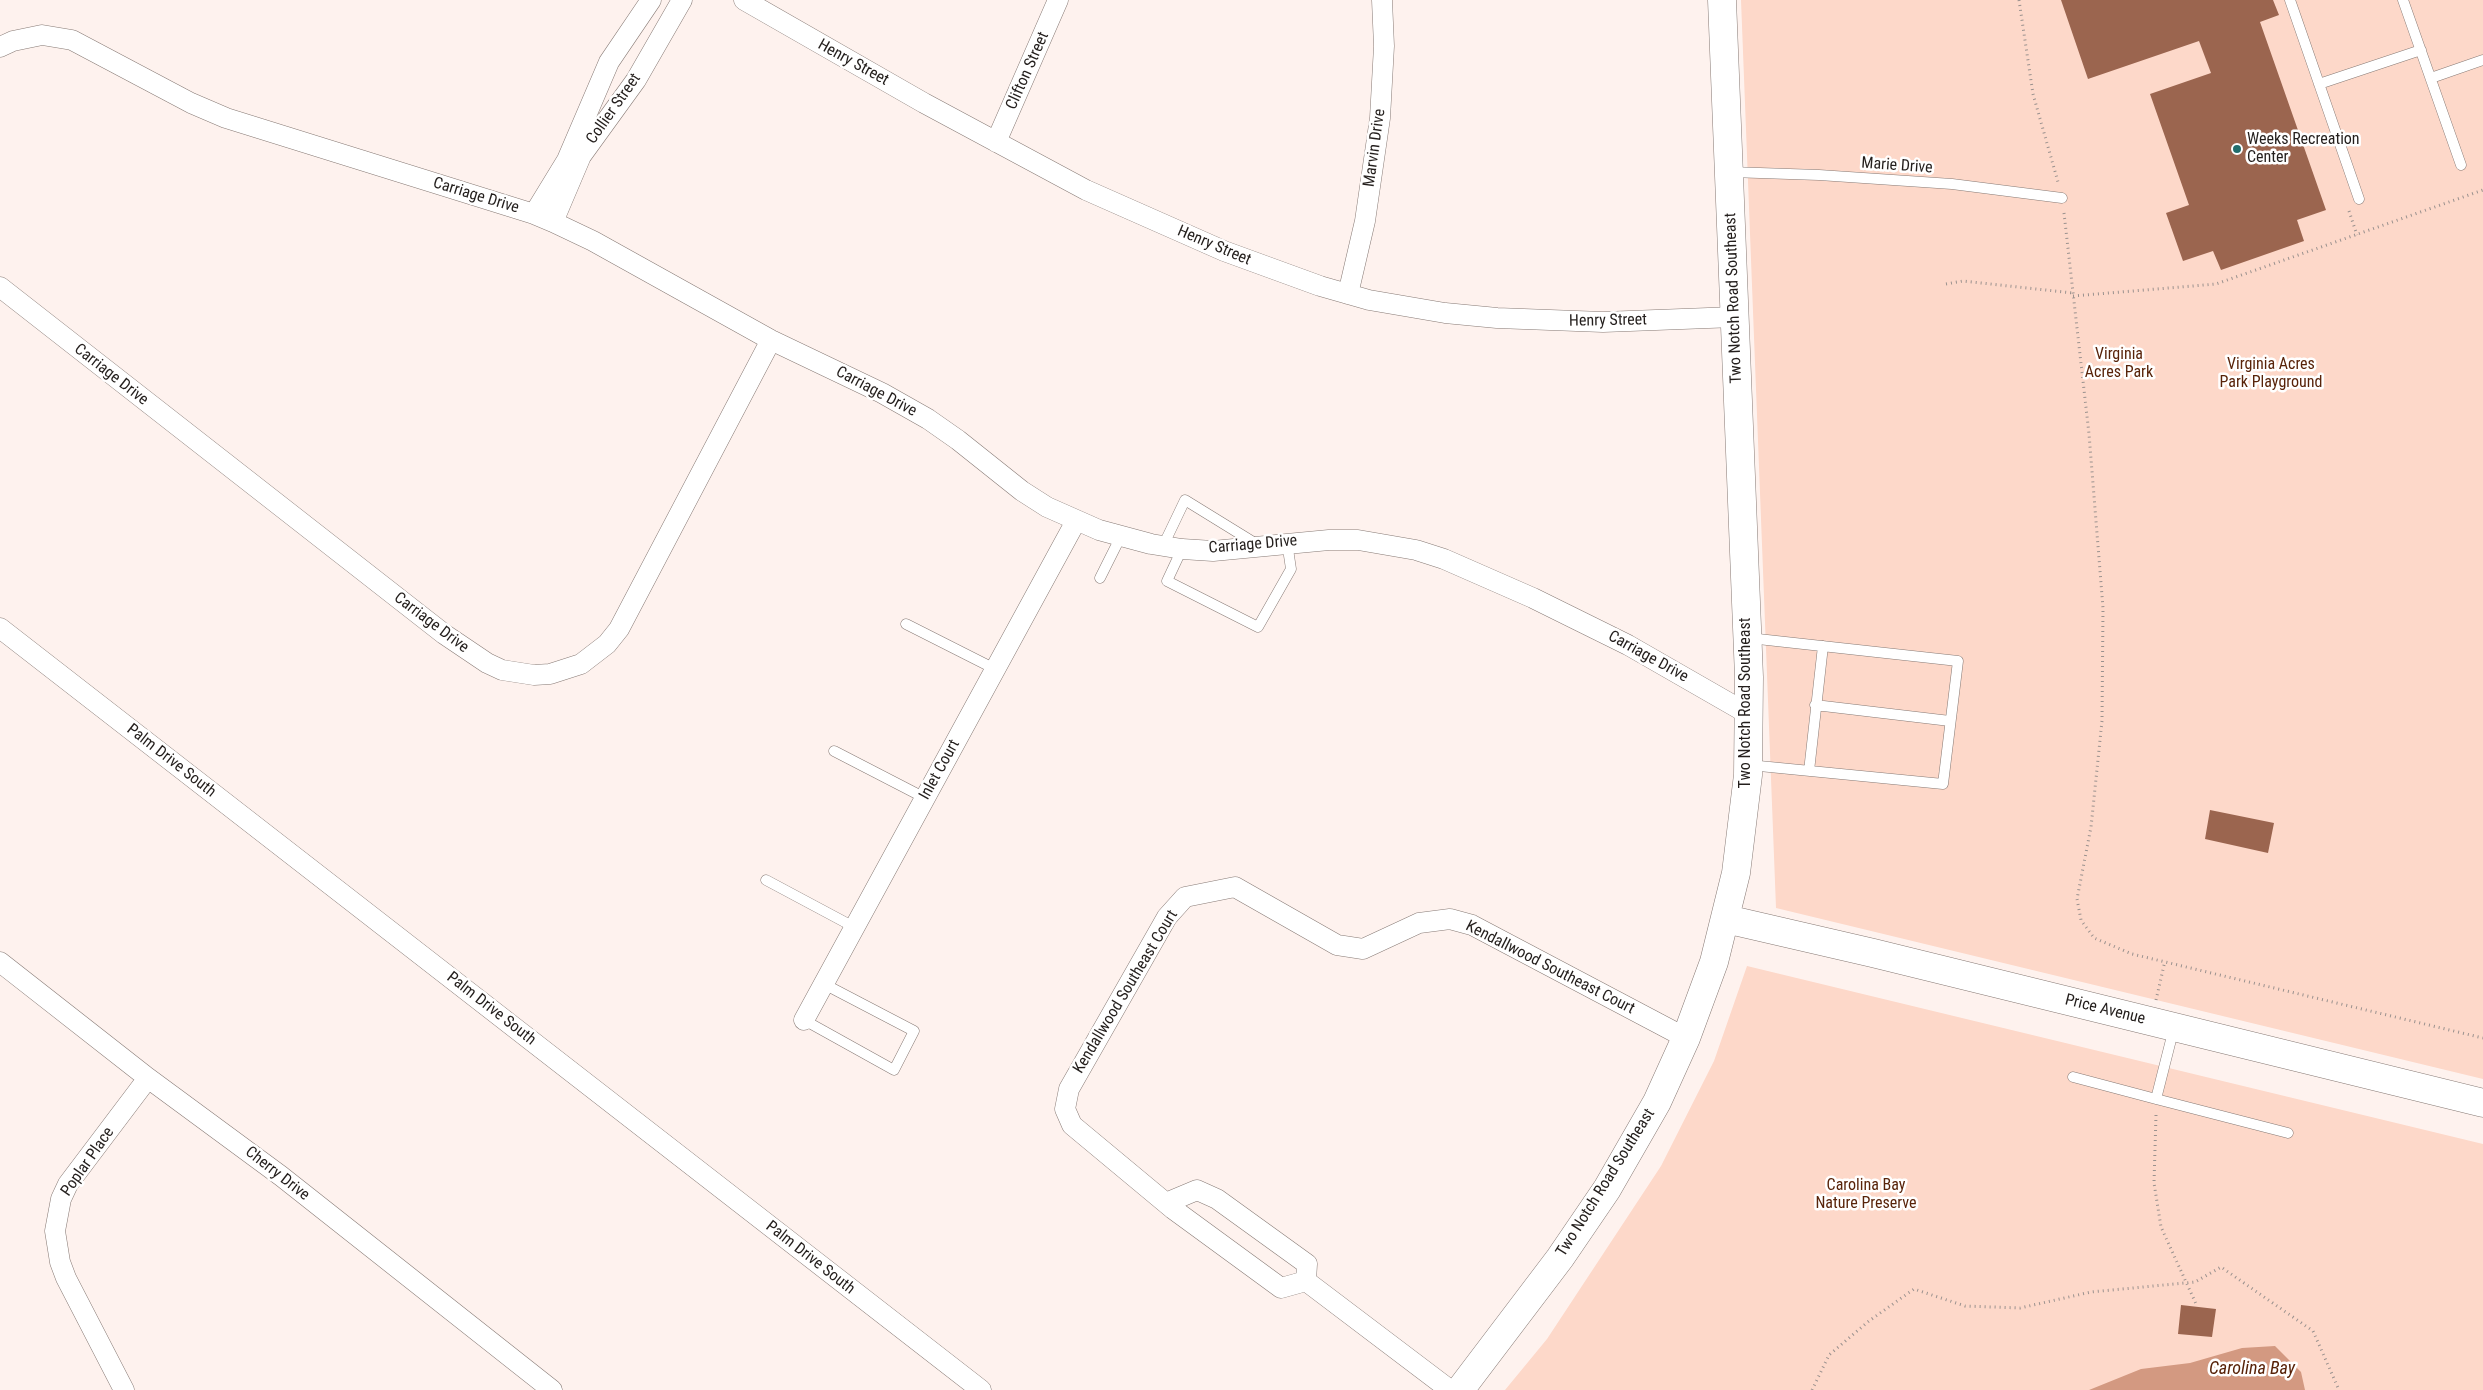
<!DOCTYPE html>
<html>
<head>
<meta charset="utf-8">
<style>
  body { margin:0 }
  canvas { display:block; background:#fef2ee }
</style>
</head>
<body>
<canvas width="2483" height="1390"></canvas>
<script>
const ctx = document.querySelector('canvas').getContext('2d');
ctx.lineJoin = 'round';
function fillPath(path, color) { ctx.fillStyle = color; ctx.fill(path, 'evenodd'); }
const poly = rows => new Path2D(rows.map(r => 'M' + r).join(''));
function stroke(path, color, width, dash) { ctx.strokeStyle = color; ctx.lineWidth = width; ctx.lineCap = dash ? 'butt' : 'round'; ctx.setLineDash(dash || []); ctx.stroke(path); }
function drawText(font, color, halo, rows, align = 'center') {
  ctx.font = font + ' "Roboto Condensed",sans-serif'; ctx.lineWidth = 5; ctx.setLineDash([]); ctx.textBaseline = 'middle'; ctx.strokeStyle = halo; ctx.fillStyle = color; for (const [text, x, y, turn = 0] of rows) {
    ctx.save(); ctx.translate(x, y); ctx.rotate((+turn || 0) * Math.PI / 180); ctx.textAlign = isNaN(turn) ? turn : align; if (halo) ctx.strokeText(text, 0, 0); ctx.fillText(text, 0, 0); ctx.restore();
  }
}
fillPath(poly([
  [1741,0,2483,0,2483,1079,1776,908],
  [1747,966,2483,1144,2483,1390,1505,1390,1547,1339,1661,1166,1714,1061]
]), '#fdd8c9');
fillPath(poly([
  [2275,1346,2301,1372,2305,1390,2089,1390,2141,1369,2190,1363,2242,1348]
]), '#d39981');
fillPath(poly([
  [2061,0,2273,0,2279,15,2260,22,2326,210,2297,220,2304,241,2221,270,2213,251,2183,261,2166,213,2189,205,2150,94,2211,73,2199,41,2088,79],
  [2210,810,2274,823,2268,853,2205,839],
  [2181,1305,2216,1309,2212,1337,2178,1334]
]), '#9b654f');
const lane = poly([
  [2290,0,2359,199],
  [2403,0,2461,165],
  [2431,78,2483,60],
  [2319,84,2421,50],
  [1730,172,1819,175,1952,184,2062,198],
  [1163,546,1185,500,1258,545],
  [1182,549,1167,581,1258,627,1291,569,1287,542],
  [1100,578,1121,536],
  [906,624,995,669],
  [1815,705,1950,721],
  [834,751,925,798],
  [1749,765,1943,784,1958,661,1749,638],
  [1809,771,1823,646],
  [766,880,854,927],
  [804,1020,894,1070,914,1031,824,984],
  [2174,1028,2156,1099,2288,1133],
  [2073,1077,2156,1099]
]);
const street = poly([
  [744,0,924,103,1086,190,1224,251,1320,286,1369,300,1445,313,1497,318,1603,322,1735,317],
  [0,47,13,41,42,35,72,40,191,103,226,118,534,214,553,222,593,241,771,340,882,393,928,419,958,440,1022,491,1047,507,1099,530,1151,544,1182,549,1213,551,1329,540,1358,540,1416,550,1444,559,1533,598,1628,645,1750,715],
  [996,142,1058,0],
  [534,214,567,160,609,62,651,0],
  [553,222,581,156,636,80,682,0],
  [0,287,444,634,487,663,502,670,534,675,550,674,581,664,607,644,619,629,771,340],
  [1348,294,1365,221,1380,118,1384,46,1382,0],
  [0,628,981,1390],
  [0,962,148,1078,281,1176,552,1390],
  [804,1020,1076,521],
  [1166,1203,1197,1190,1217,1199,1307,1264,1306,1281],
  [124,1390,66,1278,60,1262,55,1231,61,1199,68,1184,148,1078],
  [1450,1390,1306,1281,1281,1288,1173,1209,1072,1125,1065,1109,1069,1089,1167,917,1185,897,1235,887,1337,945,1363,949,1419,923,1450,919,1472,925,1686,1038]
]);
const secondary = poly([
  [1726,919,1873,953,2483,1103],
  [1460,1390,1560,1258,1607,1189,1657,1102,1686,1038,1714,962,1736,873,1748,775,1749,677,1722,0]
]);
stroke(lane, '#877a75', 11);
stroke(street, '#877a75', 21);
stroke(secondary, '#877a75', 29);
stroke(poly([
  [2019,0,2033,94,2058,182],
  [2349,211,2357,235],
  [2064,213,2089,434,2103,608,2102,721,2091,827,2077,899,2081,920,2094,938,2132,954,2483,1038],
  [1946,284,1963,281,2073,293],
  [2073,296,2216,284,2483,190],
  [2156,1000,2165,961],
  [2156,1115,2154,1183,2161,1227,2197,1306],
  [1812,1390,1829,1355,1869,1321,1914,1289,1965,1306,2020,1308,2091,1292,2195,1282,2221,1267,2313,1331,2339,1390]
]), '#9a918e', 3, [1, 4]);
stroke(lane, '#fff', 10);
stroke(street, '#fff', 20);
stroke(secondary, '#fff', 28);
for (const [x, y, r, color] of [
  [2237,149,5,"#216d6c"]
]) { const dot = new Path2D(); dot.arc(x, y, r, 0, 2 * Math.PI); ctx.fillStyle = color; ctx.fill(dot); stroke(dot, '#fff', 2); }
drawText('16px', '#231e1c', '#fff', [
  ["Henry Street",853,63,29],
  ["Clifton Street",1028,71,-66],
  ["Collier Street",614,109,-55],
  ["Marvin Drive",1375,148,-82],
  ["Marie Drive",1897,166,4],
  ["Carriage Drive",476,196,17],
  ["Henry Street",1214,246,23],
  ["Two Notch Road Southeast",1734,298,-92],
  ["Henry Street",1608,321,-1],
  ["Carriage Drive",111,375,38],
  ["Carriage Drive",876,392,28],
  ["Carriage Drive",1253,545,-5],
  ["Carriage Drive",431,623,37],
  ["Carriage Drive",1648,657,29],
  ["Two Notch Road Southeast",1746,703,-90],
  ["Palm Drive South",171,761,38],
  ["Inlet Court",940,770,-61],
  ["Kendallwood Southeast Court",1550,968,27],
  ["Kendallwood Southeast Court",1126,992,-59],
  ["Palm Drive South",491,1009,38],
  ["Price Avenue",2105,1010,14],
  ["Poplar Place",88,1162,-55],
  ["Cherry Drive",277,1174,38],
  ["Two Notch Road Southeast",1606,1183,-58],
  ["Palm Drive South",810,1258,38]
]);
drawText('16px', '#231e1c', '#fff', [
  ["Weeks Recreation",2247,140],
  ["Center",2247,158]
], 'left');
drawText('16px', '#582309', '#fff', [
  ["Virginia",2119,355],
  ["Acres Park",2119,373],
  ["Virginia Acres",2271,365],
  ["Park Playground",2271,383],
  ["Carolina Bay",1866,1186],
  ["Nature Preserve",1866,1204]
]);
drawText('italic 18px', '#572208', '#fff', [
  ["Carolina Bay",2252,1369]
]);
</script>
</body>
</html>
